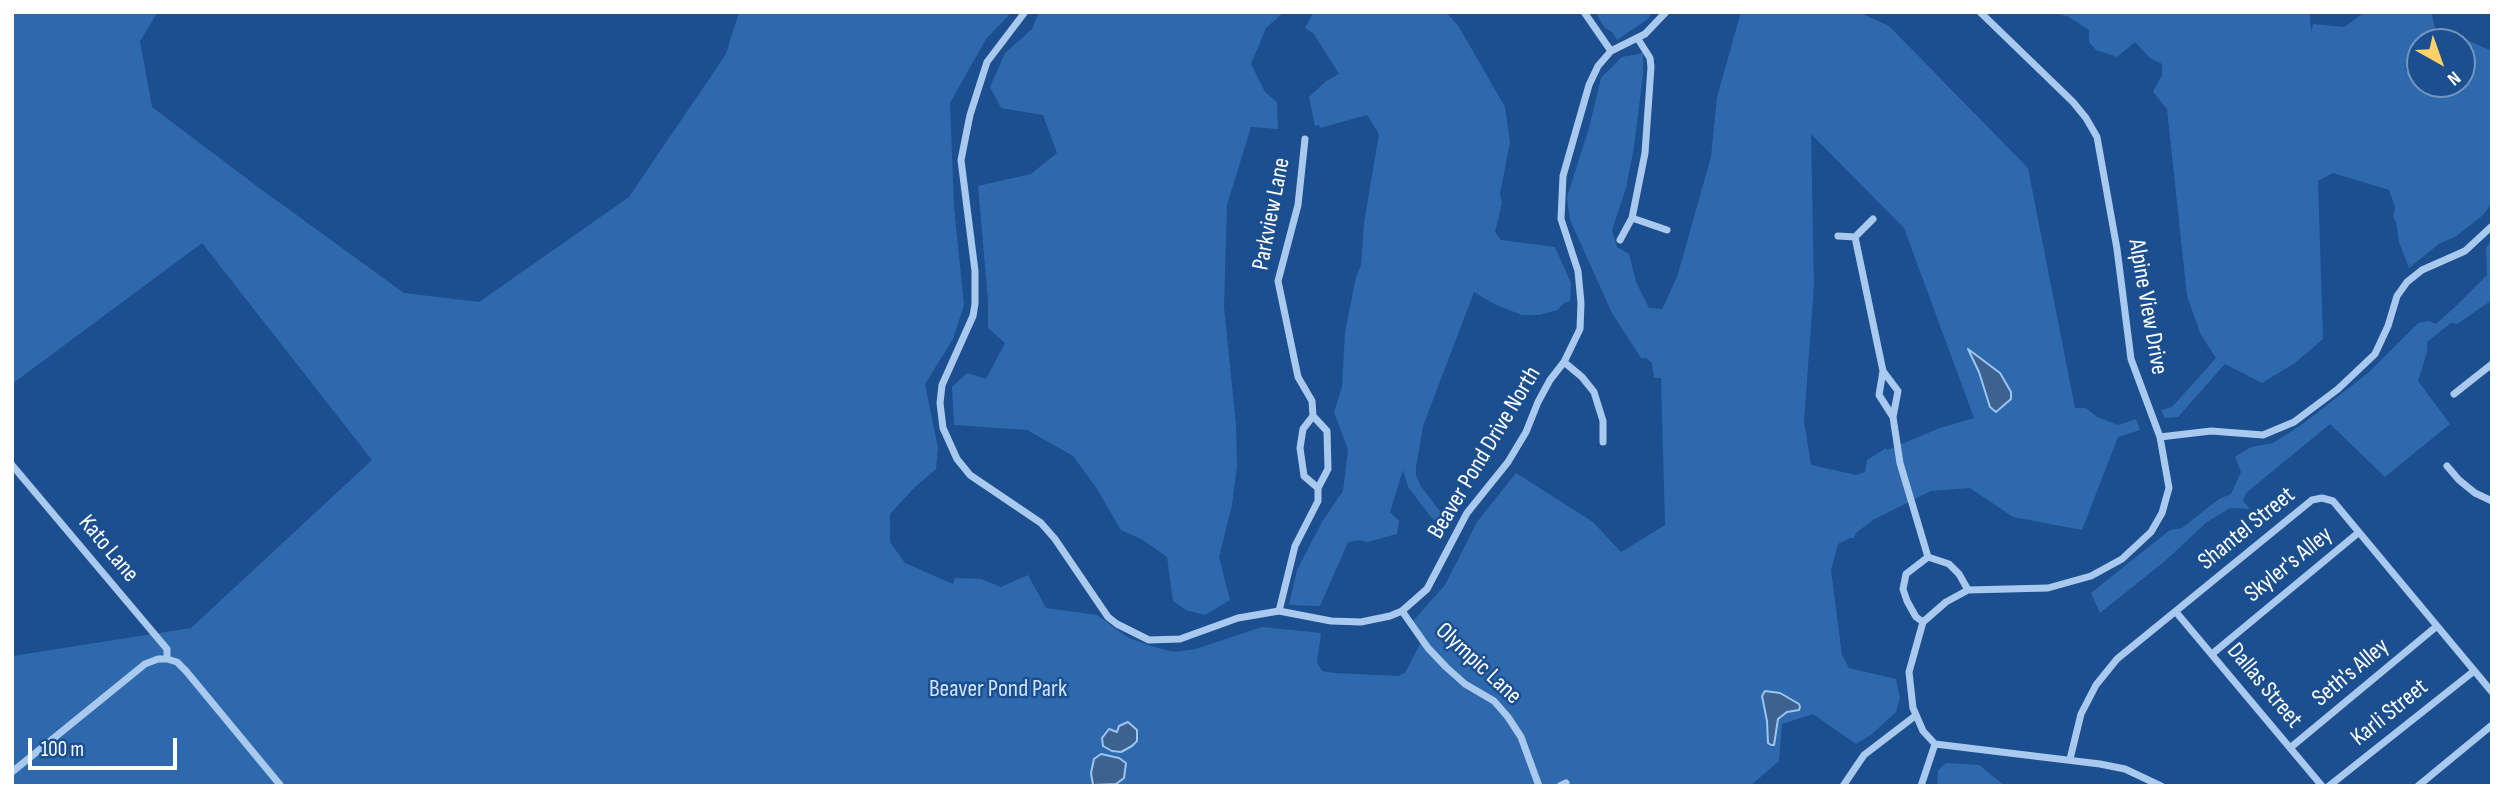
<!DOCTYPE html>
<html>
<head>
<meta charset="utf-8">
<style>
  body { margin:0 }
  #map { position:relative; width:2504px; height:798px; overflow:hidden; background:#1b4f8f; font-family:"Sofia Sans Condensed",sans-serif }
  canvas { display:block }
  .frame { position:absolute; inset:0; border:14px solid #fff; pointer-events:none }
  .north { position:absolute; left:2406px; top:28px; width:70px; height:70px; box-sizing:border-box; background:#1b4f8f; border:2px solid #7695bc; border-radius:50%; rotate:140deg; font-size:19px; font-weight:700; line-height:28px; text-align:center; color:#fff }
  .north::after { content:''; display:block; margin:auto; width:24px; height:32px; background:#ffd166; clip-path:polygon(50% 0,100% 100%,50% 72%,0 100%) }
  .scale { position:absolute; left:28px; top:738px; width:149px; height:32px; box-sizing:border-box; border:4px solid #fff; border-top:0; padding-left:9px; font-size:21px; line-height:24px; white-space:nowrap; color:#fff; -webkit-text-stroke:5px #1b4f8f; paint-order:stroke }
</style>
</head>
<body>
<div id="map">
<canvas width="2504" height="798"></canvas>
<div class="frame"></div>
<div class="north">N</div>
<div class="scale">100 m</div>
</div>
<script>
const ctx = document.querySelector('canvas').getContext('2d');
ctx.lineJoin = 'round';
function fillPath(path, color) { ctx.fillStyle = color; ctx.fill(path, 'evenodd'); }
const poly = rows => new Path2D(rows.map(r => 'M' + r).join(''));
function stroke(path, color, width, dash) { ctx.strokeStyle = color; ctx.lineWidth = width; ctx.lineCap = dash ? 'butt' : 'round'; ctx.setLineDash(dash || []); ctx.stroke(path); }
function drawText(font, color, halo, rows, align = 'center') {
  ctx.font = font + ' "Sofia Sans Condensed",sans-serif'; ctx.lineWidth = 5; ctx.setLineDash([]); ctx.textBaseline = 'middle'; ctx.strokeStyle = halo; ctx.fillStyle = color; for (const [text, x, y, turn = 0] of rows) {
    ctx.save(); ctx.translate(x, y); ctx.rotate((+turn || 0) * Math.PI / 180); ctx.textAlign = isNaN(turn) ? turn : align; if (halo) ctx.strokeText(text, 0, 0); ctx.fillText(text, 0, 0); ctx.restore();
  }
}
fillPath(poly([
  [12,12,158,12,140,41,152,107,258,187,404,293,479,302,629,197,726,54,739,12,1012,12,986,39,950,103,954,207,964,305,953,339,925,384,938,448,936,469,914,488,890,514,890,542,905,563,953,584,955,578,981,579,1001,587,1028,575,1046,608,1097,615,1127,637,1151,646,1174,652,1196,649,1262,627,1321,633,1317,662,1322,671,1334,673,1398,676,1405,673,1423,638,1413,621,1445,585,1477,522,1516,473,1593,522,1621,552,1665,525,1661,378,1654,378,1652,363,1646,358,1641,358,1612,313,1570,220,1567,197,1589,128,1601,78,1622,57,1643,53,1643,74,1634,147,1626,188,1612,230,1617,247,1629,254,1636,282,1649,308,1662,309,1677,277,1711,157,1717,97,1741,12,1858,12,1889,26,2028,168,2075,408,2086,408,2097,417,2118,425,2136,419,2140,430,2118,437,2082,530,2013,517,1970,488,1931,491,1873,520,1856,533,1854,538,1850,538,1838,544,1831,570,1842,655,1849,668,1896,679,1900,698,1896,712,1871,735,1856,744,1813,714,1782,724,1779,761,1750,786,12,786,12,656,191,628,372,460,202,243,12,384],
  [1811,134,1904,228,1974,418,1940,428,1887,450,1886,448,1867,460,1865,472,1856,475,1811,465,1804,421,1814,285],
  [1039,12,1284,12,1266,28,1251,64,1265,92,1277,102,1278,129,1251,127,1227,205,1224,307,1236,425,1237,466,1232,505,1219,557,1230,600,1205,615,1186,610,1173,601,1167,557,1143,540,1121,530,1097,489,1073,456,1027,430,954,425,952,387,967,373,986,379,1005,343,988,328,988,301,978,186,1031,174,1057,153,1043,115,1001,108,990,87,1005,53,1032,29],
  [1314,12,1446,12,1459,27,1505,107,1510,142,1500,194,1502,203,1495,232,1501,240,1555,247,1571,283,1570,301,1564,303,1557,310,1540,315,1522,315,1496,305,1474,292,1423,426,1416,467,1416,475,1420,485,1438,509,1448,517,1443,527,1431,517,1408,487,1403,470,1390,512,1399,521,1397,534,1367,542,1359,540,1348,542,1320,606,1315,606,1289,605,1297,570,1322,522,1343,491,1348,450,1334,412,1342,387,1345,332,1356,277,1361,265,1364,223,1379,134,1367,115,1320,128,1319,125,1315,126,1309,97,1326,81,1339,74,1314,34,1305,28],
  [1595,12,1652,12,1648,19,1617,40,1612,32,1605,28],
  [2051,12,2310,12,2311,33,2313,24,2344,27,2365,12,2431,12,2435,28,2412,46,2405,69,2425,91,2438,84,2462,84,2462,45,2467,40,2492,51,2492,203,2483,215,2455,237,2440,243,2409,268,2399,242,2396,222,2393,217,2395,207,2389,190,2333,173,2318,181,2323,339,2295,363,2262,383,2225,364,2178,417,2165,418,2161,410,2172,407,2216,358,2201,335,2187,296,2167,109,2153,92,2162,75,2162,64,2150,58,2135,42,2117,57,2096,50,2089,42,2089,30,2069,17],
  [2492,240,2492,300,2457,324,2451,323,2427,342,2427,352,2418,381,2450,424,2385,477,2330,424,2246,493,2243,501,2250,509,2230,508,2207,522,2165,561,2100,613,2091,593,2170,530,2182,528,2219,499,2231,494,2241,472,2235,457,2251,447,2273,443,2304,423,2368,373,2418,323,2429,321,2436,324,2456,306,2487,275,2486,248],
  [1946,763,1979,765,2005,786,1937,786,1938,770]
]), '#2e69ad');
const water = poly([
  [1968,349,2000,373,2011,392,2011,399,1996,412,1990,407,1979,372,1968,349],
  [1765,691,1780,693,1799,704,1800,707,1799,710,1787,712,1778,719,1774,745,1771,745,1768,743,1767,721,1762,696,1765,691],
  [1128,722,1137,730,1137,741,1132,746,1121,752,1112,751,1103,746,1102,738,1109,729,1117,732,1119,726,1128,722],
  [1101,754,1119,758,1126,763,1124,778,1116,784,1093,785,1091,773,1094,759,1101,754]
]);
fillPath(water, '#3c6290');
stroke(water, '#9cc4f0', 2);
stroke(poly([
  [1025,12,987,62,970,115,961,160,975,271,975,304,973,316,942,385,940,403,943,428,957,459,970,475,1041,523,1055,539,1108,617,1117,624,1149,640,1180,639,1238,618,1279,611,1331,621,1361,622,1390,616,1402,611,1427,589,1467,513,1508,462,1526,432,1538,402,1550,380,1564,362,1580,329,1581,303,1578,271,1561,219,1563,176,1589,85,1598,66,1611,51,1645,34,1666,12],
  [1584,12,1611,51],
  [1980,12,2073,102,2086,118,2097,137,2117,249,2131,359,2160,437,2169,488,2162,513,2151,532,2122,559,2091,576,2048,588,1968,590,1946,602,1923,622,1909,672,1913,708,1923,731,1935,744,2100,764,2125,769,2161,786],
  [1632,218,1667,230],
  [1873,219,1855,237,1883,371,1879,395,1893,417],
  [1838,236,1855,237],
  [1620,240,1632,218,1645,153,1651,67,1650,58,1638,39],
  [1564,362,1582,377,1594,392,1603,421,1603,442],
  [1883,371,1898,391,1893,417,1900,463,1928,557],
  [2454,394,2492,364],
  [1313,416,1303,429,1300,448,1304,476,1318,488],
  [2160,437,2211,431,2263,435,2294,422,2338,389,2375,354,2388,326,2397,296,2407,282,2422,270,2465,251,2492,226],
  [12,465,167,649,167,659],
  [2447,466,2459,480,2475,493,2492,501],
  [1279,611,1295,546,1318,501,1318,488,1328,469,1327,431,1313,416,1312,401,1298,377,1278,281,1298,205,1305,139],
  [1402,611,1428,648,1446,667,1465,684,1494,701,1508,717,1521,737,1539,786],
  [2176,612,2322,786],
  [1923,622,1916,617,1907,601,1903,589,1906,574,1928,557,1949,564,1959,574,1968,590],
  [2212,654,2358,533],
  [2290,748,2437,626],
  [2070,759,2081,714,2096,685,2117,659,2312,500,2322,498,2333,501,2492,692],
  [12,772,145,664,158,659,167,659,177,662,186,671,281,786],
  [1560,786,1566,783],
  [1843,786,1864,755,1915,716],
  [1921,786,1935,744],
  [2329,786,2474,671],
  [2418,786,2492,725]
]), '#a9c9ee', 7);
drawText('24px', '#fff', '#1b4f8f', [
  ["Parkview Lane",1272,214,-79],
  ["Alpine View Drive",2147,307,80],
  ["Beaver Pond Drive North",1485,453,-59],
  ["Shantel Street",2247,529,-39],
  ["Kato Lane",108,549,50],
  ["Skyler's Alley",2289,565,-39],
  ["Olympic Lane",1478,664,43],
  ["Seth's Alley",2351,673,-40],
  ["Dallas Street",2264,686,50],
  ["Karli Street",2390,713,-39]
]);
drawText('24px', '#cfe3fa', '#1b4f8f', [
  ["Beaver Pond Park",998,690]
]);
</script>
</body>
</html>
